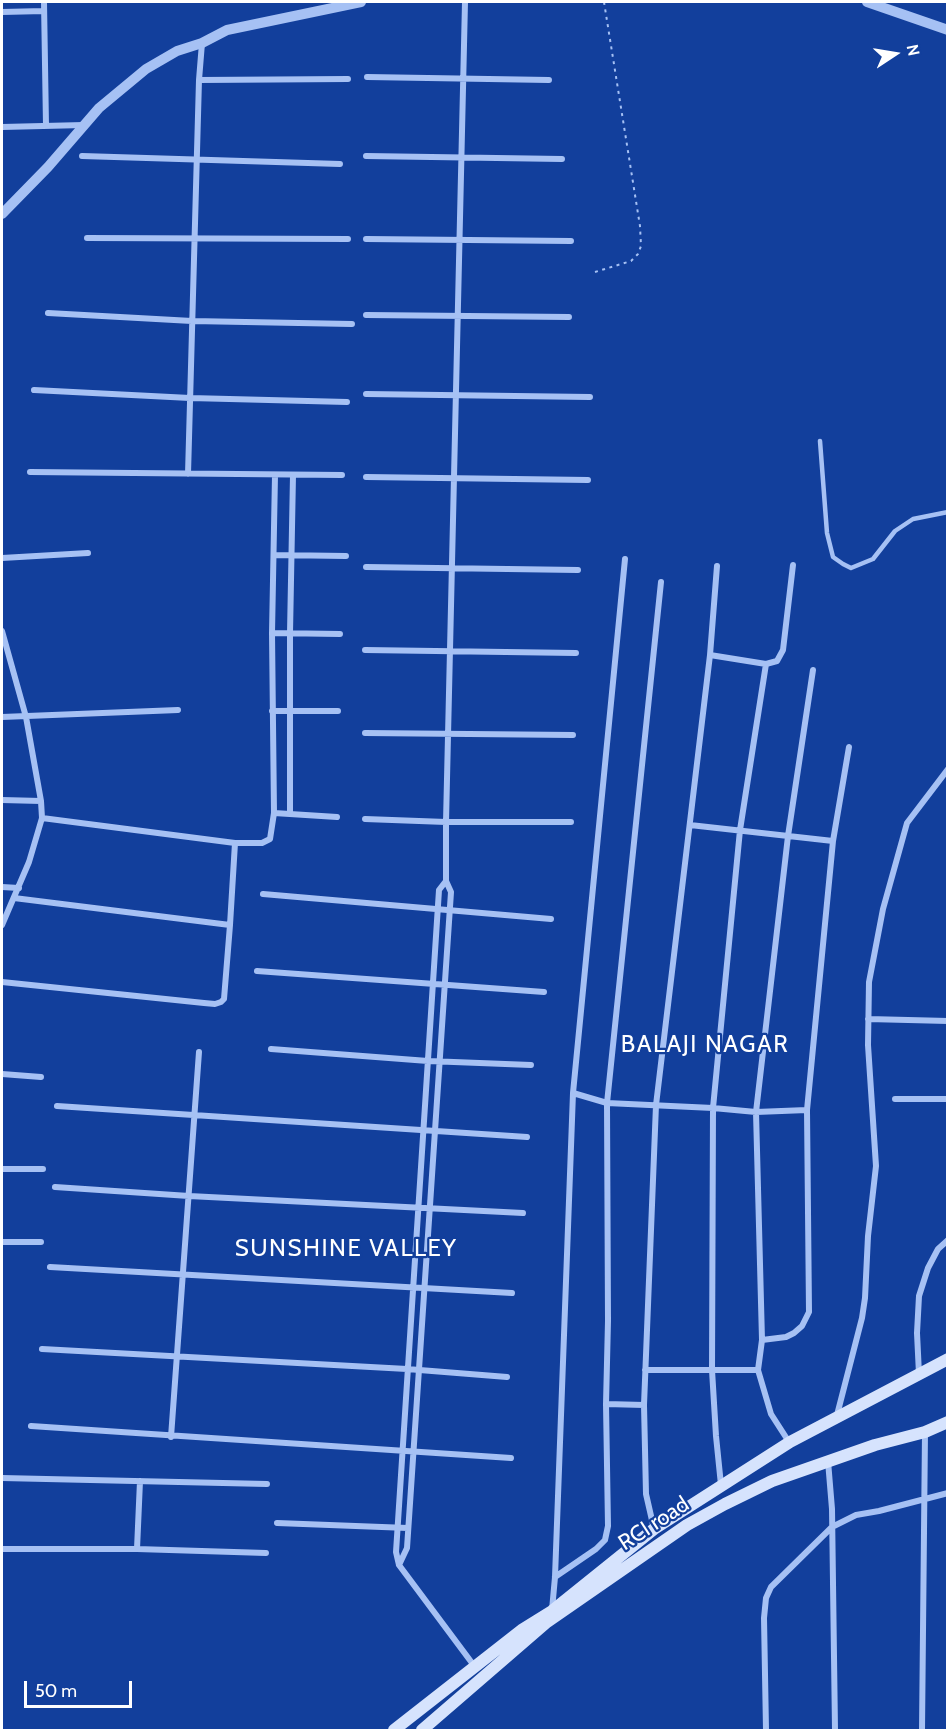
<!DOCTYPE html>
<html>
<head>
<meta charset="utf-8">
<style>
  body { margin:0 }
  #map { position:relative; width:949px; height:1732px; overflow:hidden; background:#123f9c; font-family:Cabin,sans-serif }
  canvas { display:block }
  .frame { position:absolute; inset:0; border:3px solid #fff; pointer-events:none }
  .north { position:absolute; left:865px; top:24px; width:60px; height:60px; -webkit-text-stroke:4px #123f9c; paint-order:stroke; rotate:78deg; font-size:16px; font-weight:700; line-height:24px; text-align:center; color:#fff }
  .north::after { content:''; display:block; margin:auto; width:21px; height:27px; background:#fff; clip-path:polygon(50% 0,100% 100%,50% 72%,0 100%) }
  .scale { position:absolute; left:24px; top:1681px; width:108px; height:27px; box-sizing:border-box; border:3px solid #fff; border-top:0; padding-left:8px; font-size:18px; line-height:21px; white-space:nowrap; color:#fff; -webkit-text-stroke:4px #123f9c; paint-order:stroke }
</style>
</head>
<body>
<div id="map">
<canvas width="949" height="1732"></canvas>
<div class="frame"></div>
<div class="north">N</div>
<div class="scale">50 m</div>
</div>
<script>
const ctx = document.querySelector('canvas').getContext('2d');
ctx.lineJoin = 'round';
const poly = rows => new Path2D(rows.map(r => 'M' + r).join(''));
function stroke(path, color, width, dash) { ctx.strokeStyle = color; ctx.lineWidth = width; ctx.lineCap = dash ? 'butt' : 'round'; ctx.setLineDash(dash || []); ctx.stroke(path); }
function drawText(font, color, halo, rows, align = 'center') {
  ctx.font = font + ' Cabin,sans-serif'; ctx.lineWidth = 4.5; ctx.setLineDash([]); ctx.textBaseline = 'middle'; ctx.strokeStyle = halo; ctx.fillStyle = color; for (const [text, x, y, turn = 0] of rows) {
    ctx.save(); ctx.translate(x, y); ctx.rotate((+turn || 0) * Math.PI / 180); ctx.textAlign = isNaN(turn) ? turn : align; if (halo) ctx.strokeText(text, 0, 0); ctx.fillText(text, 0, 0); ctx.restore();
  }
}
stroke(poly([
  [595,272,631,261,638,254,641,246,640,226,604,2]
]), '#a6c1f4', 2, [3, 4.5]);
stroke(poly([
  [820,441,827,533,833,557,843,564,851,568,873,559,895,531,913,519,948,512]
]), '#a6c1f4', 4.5);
stroke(poly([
  [44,2,46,126],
  [2,12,44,11],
  [367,77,549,80],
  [199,80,348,79],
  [2,127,84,125],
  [82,156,340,164],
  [366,156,562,159],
  [87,238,348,239],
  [366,239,571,241],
  [48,313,192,321,352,324],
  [366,315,569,317],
  [34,390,190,398,347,402],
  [366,394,590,397],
  [30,472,342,475],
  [188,474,199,80,202,43],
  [366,477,588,480],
  [275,555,346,556],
  [2,558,88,553],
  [366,567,578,570],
  [2,631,26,717,41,801,42,818,29,862,2,925],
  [272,633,340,634],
  [365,650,576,653],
  [710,655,766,664,777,661,783,650,793,565],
  [272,711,338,711],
  [2,717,178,710],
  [365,733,573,735],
  [2,800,41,801],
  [274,813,337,817],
  [290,814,290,633,293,475],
  [42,818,235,843,262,843,270,839,274,813,272,633,275,475],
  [365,819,446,822,571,822],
  [690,825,833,841],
  [446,881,439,890,396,1552,399,1565,475,1667],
  [2,887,19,888],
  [263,894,551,919],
  [14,898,230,925],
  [257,971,544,992],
  [2,982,204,1003,215,1004,221,1002,224,999,230,925,235,843],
  [868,1019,948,1021],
  [271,1049,428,1061,531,1065],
  [2,1074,41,1077],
  [573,1093,607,1103,713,1108,756,1112,807,1110],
  [895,1099,948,1099],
  [57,1106,527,1137],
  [2,1169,43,1169],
  [55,1187,189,1196,523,1213],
  [2,1242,41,1242],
  [50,1267,512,1293],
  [762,1340,786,1337,794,1333,802,1326,809,1312,807,1110,833,841,849,747],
  [42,1349,407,1369,507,1377],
  [645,1370,712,1370,716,1436,721,1485],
  [758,1370,712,1370,713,1108,740,830,766,664],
  [919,1374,917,1333,919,1296,928,1268,938,1249,948,1240],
  [606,1404,644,1405],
  [837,1415,862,1318,865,1298,868,1236,876,1166,868,1045,869,982,883,909,907,823,948,769],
  [31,1426,511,1458],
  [171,1437,199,1052],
  [789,1442,771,1414,758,1370,762,1340,756,1112,788,836,813,670],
  [828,1461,832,1509,835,1730],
  [2,1478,267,1484],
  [277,1523,408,1528],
  [654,1529,646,1494,644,1405,656,1105,710,655,717,566],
  [2,1549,137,1549,266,1553],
  [137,1549,140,1481],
  [399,1565,407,1548,451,892,446,881,446,822,465,2],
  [555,1577,596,1549,605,1540,608,1526,606,1404,608,1321,607,1103,661,582],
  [552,1610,555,1577,573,1093,625,559],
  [766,1730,764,1618,766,1598,771,1587,832,1527,856,1515,879,1511,948,1493],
  [922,1730,925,1432]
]), '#a6c1f4', 6);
stroke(poly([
  [867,2,948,30],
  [2,214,48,167,99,108,146,69,177,51,202,43,227,30,361,2]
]), '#a6c1f4', 10);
stroke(poly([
  [394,1730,523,1629,552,1611,654,1529,790,1442,948,1359],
  [422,1730,547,1622,687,1525,725,1504,772,1481,875,1445,925,1432,948,1422]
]), '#d6e3fd', 12);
drawText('22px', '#fff', '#123f9c', [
  ["RCI road",654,1524,-33]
]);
ctx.letterSpacing = '1.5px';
drawText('24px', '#fff', '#123f9c', [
  ["BALAJI NAGAR",705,1045],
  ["SUNSHINE VALLEY",346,1249]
]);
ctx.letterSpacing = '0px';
</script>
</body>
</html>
